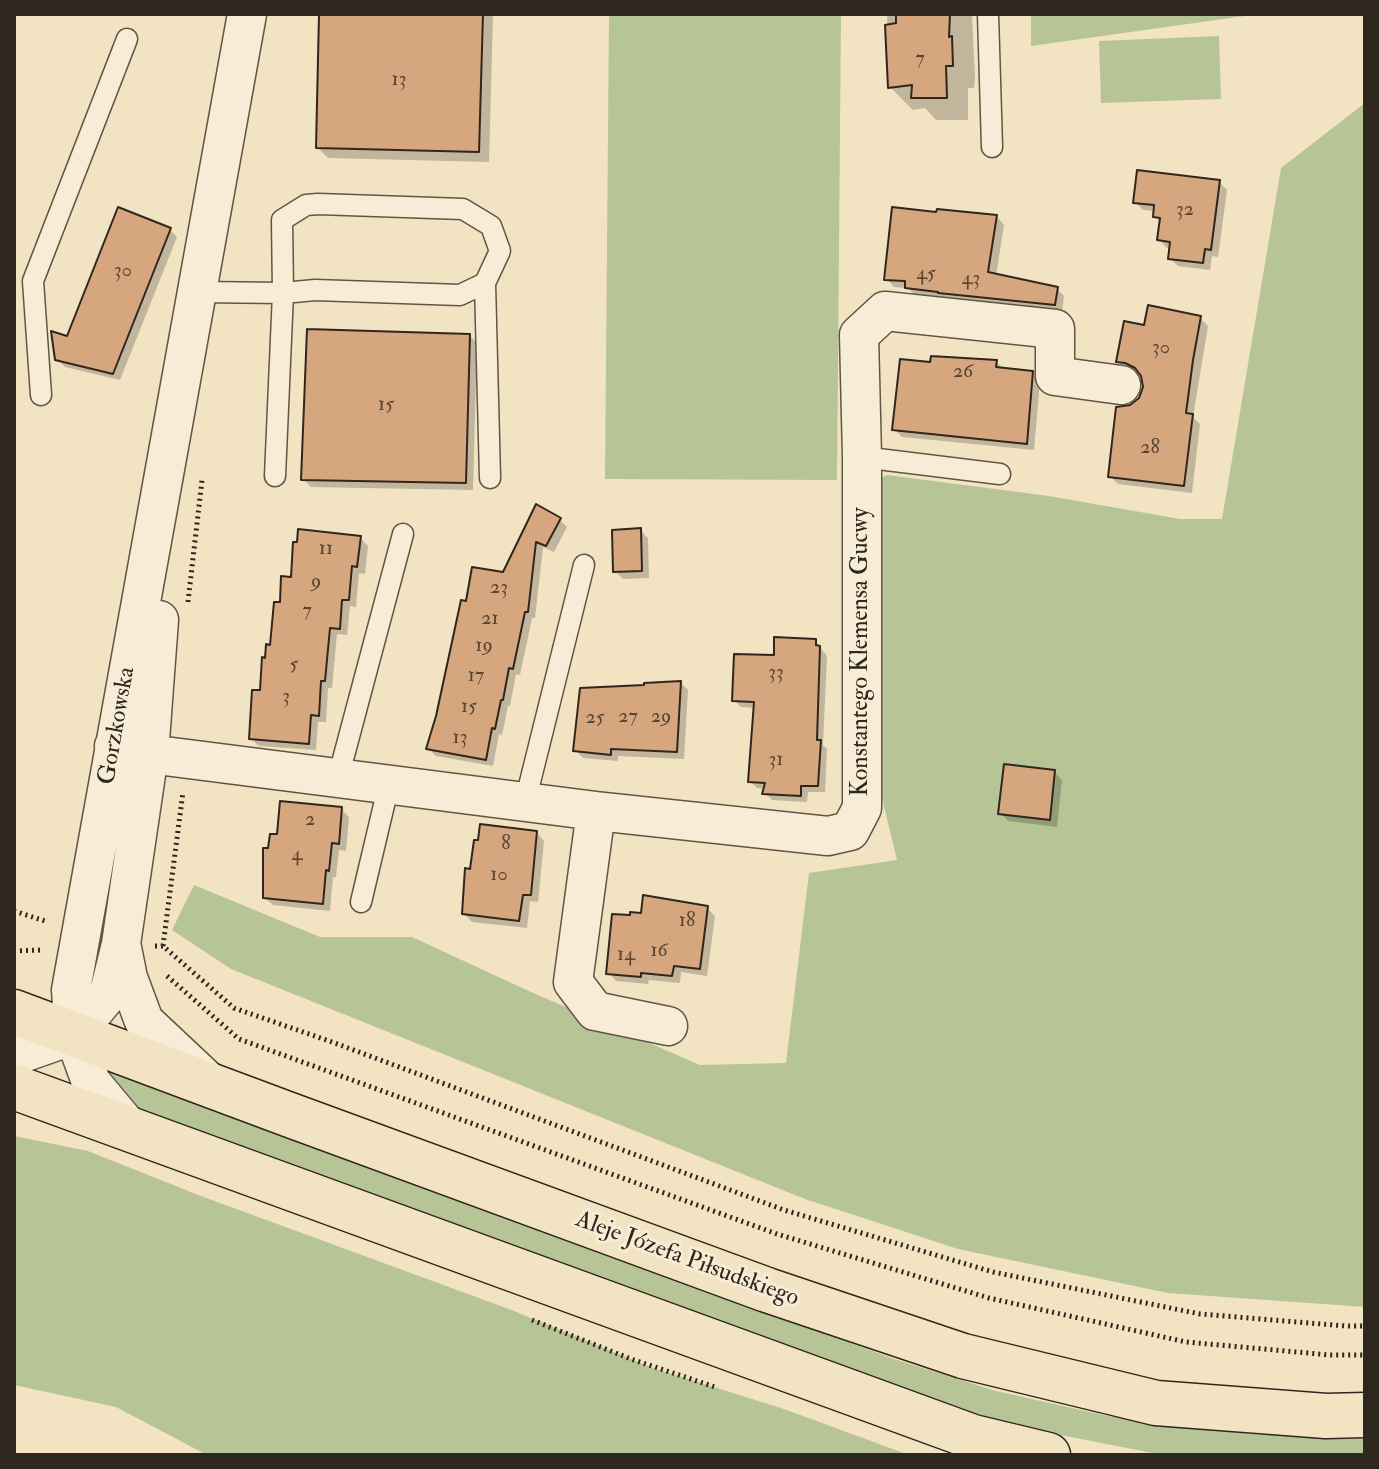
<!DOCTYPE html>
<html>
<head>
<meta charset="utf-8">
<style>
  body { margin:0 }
  #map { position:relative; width:1379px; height:1469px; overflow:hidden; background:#f2e4c2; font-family:"IM FELL Double Pica",serif }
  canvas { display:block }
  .frame { position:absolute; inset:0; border:16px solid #2f261d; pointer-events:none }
</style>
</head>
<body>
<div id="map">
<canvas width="1379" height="1469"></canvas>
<div class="frame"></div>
</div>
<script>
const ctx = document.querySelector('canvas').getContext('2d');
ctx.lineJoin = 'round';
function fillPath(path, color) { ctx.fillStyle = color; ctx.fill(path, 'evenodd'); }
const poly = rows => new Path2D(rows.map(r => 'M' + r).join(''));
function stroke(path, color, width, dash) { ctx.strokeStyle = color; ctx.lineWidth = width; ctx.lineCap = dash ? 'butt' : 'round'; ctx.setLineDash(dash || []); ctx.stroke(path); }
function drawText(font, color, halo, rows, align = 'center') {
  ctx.font = font + ' "IM FELL Double Pica",serif'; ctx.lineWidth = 6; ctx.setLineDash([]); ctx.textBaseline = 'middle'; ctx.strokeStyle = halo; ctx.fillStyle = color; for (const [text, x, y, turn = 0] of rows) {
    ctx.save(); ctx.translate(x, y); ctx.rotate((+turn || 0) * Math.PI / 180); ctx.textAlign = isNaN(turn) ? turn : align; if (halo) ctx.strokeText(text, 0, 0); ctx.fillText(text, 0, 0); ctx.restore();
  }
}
fillPath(poly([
  [609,14,841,14,837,480,605,479],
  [1031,14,1259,14,1031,46],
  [1219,36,1221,99,1101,103,1099,41],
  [1365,103,1365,1307,1168,1293,958,1249,805,1199,231,969,172,930,194,885,320,937,412,937,531,992,700,1065,786,1063,809,873,897,860,881,794,874,481,887,475,1049,496,1180,519,1222,519,1281,168],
  [106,1070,897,1360,996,1391,1108,1416,1250,1434,1365,1439,1365,1455,1163,1455,1009,1425,155,1118,143,1112,117,1091],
  [14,1136,88,1151,201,1196,509,1309,653,1368,784,1409,909,1455,207,1455,116,1407,14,1385]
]), '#b7c596');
fillPath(poly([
  [321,14,493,14,489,162,328,158,318,148],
  [887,14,972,14,975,77,974,88,968,88,968,120,936,120,925,108,913,110,890,87],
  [1219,182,1227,190,1218,257,1212,256,1210,270,1178,266,1170,258,1171,248,1167,248,1159,240,1162,223,1155,216,1156,211,1143,210,1135,202],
  [997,217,1004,225,996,276,1057,289,1064,296,1062,312,915,295,908,288,894,287,887,279],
  [169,229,177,237,120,380,65,367,57,359,68,339],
  [1200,318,1208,326,1193,417,1200,424,1192,493,1118,484,1110,476,1131,407,1140,399,1145,387,1142,374,1126,369,1118,361,1145,328],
  [469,335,477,343,473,490,311,487,303,479],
  [996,362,1005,370,1032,373,1040,381,1034,450,902,437,894,429,932,365],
  [537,506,560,520,567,527,554,552,543,547,535,618,532,618,520,675,516,674,510,706,508,706,502,735,499,734,493,766,436,756,429,749,467,603,504,575],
  [640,530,648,538,649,578,623,579,615,571],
  [360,538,368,546,365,574,359,573,356,607,350,606,347,635,337,634,332,688,328,688,326,722,318,722,316,750,259,746,251,739,267,660,272,647,282,604,293,579],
  [815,641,827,656,823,745,827,749,825,792,808,792,807,802,772,800,765,793,766,789,757,788,750,781,756,708,741,707,734,700,775,657],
  [681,683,688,690,684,759,618,756,618,761,583,758,575,750],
  [1054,772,1062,780,1057,827,1008,821,1000,813],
  [341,809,349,817,346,851,339,850,336,877,333,877,330,911,273,905,265,898,270,850],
  [537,833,544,841,538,902,530,901,527,928,472,922,464,914,471,871],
  [707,908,715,916,707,976,681,972,680,983,649,980,648,984,616,981,609,973,631,917]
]), '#0003');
const building = poly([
  [319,14,483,14,479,152,316,148,319,14],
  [896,14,950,14,949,37,952,36,953,66,946,66,947,98,911,98,912,85,888,88,885,25,896,23,896,14],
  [1137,170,1220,180,1211,250,1205,249,1203,263,1168,259,1170,242,1157,240,1160,218,1153,217,1154,205,1133,203,1137,170],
  [118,207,171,228,113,374,55,360,51,331,67,336,118,207],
  [892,207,936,212,937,209,997,215,988,272,1058,287,1055,305,938,293,938,292,905,288,905,281,884,280,892,207],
  [1148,305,1201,316,1193,360,1186,413,1193,414,1184,486,1108,477,1116,407,1130,405,1139,398,1143,387,1141,376,1135,368,1125,363,1116,362,1124,321,1144,325,1148,305],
  [307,329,470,334,466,483,301,480,307,329],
  [931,356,997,360,996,367,1033,371,1027,444,892,430,900,359,930,362,931,356],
  [536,504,561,518,546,546,536,542,528,612,525,612,513,669,509,668,503,700,501,700,495,729,492,728,486,760,426,749,436,716,461,600,466,601,472,567,503,572,536,504],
  [641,528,642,571,613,572,612,530,641,528],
  [298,529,361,536,357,567,352,566,349,600,342,600,340,629,330,628,325,681,321,681,319,716,311,715,309,744,249,739,252,690,260,690,262,657,265,658,266,644,270,645,274,602,280,602,281,576,291,577,293,542,297,542,298,529],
  [774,637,816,639,816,645,820,646,817,740,821,740,818,786,801,786,801,796,762,794,765,783,748,782,754,702,732,701,734,654,774,655,774,637],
  [681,681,677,752,611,749,611,755,573,751,580,688,644,685,644,683,681,681],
  [1004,764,1055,770,1050,820,998,814,1004,764],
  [280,801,342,807,339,844,332,843,329,871,326,870,323,904,263,898,263,848,268,848,270,834,277,834,280,801],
  [480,824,537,831,531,895,523,895,519,921,462,914,465,868,470,869,474,840,478,840,480,824],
  [643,895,708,906,700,969,674,966,672,976,641,973,641,977,606,974,612,914,630,915,630,912,641,913,643,895]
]);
fillPath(building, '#d6a67e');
stroke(building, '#2f261d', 2);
const lane = poly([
  [988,14,992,147],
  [485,283,490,478],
  [198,292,283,293,315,290,460,295,485,283,500,251,491,226,463,209,318,204,306,205,282,220,283,293,275,476],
  [41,395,33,281,127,39],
  [862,457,1000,474],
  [338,778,403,534],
  [525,802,584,565],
  [361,902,389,784]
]);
const street = poly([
  [114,746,149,754,596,811,828,836,850,831,862,808,862,457,859,335,885,311,1055,329,1055,376,1121,385],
  [596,811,573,982,595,1011,668,1026],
  [122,948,128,978,144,1021,210,1083],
  [14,1056,74,1035,109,993,121,944,149,754,159,620],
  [131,1130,91,1082,74,1035,71,990,247,14]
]);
const primary = poly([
  [14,1012,290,1115,767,1290,963,1356,1156,1403,1326,1416,1365,1415],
  [14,1087,973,1437,1048,1455]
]);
stroke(lane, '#605646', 23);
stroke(street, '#605646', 41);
stroke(primary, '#2f261d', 47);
stroke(poly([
  [188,602,202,480],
  [14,911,48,922],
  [155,946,163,946,234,1008,332,1042,784,1210,993,1272,1200,1314,1346,1326,1365,1326],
  [163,946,183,792],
  [14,951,42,950],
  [167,976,239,1039,777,1234,989,1298,1186,1342,1330,1355,1365,1355],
  [532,1320,631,1359,718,1388]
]), '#2f261d', 5, [2, 4]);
stroke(lane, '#f7edd7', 20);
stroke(street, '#f7edd7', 38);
stroke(primary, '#f2e4c2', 44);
drawText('20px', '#594635', null, [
  ["7",920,60],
  ["13",399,81],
  ["32",1185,211],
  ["30",123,272],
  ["45",926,275],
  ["43",971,280],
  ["30",1161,349],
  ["26",963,373],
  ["15",386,406],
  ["28",1150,449],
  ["11",326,550],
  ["9",316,583],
  ["23",499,589],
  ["7",307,612],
  ["21",490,620],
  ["19",484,647],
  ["5",294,666],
  ["33",776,674],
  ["17",476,677],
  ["3",286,698],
  ["15",469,708],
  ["27",628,718],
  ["29",661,718],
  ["25",595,719],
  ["13",460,739],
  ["31",776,761],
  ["2",310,821],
  ["8",506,845],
  ["4",297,856],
  ["10",499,876],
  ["18",687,922],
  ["16",659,952],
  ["14",626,956]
]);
drawText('24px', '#2f261d', '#f7edd7', [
  ["Konstantego Klemensa Gucwy",862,652,-90],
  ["Gorzkowska",118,726,-80],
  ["Aleje Józefa Piłsudskiego",687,1260,20]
]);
</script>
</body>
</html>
